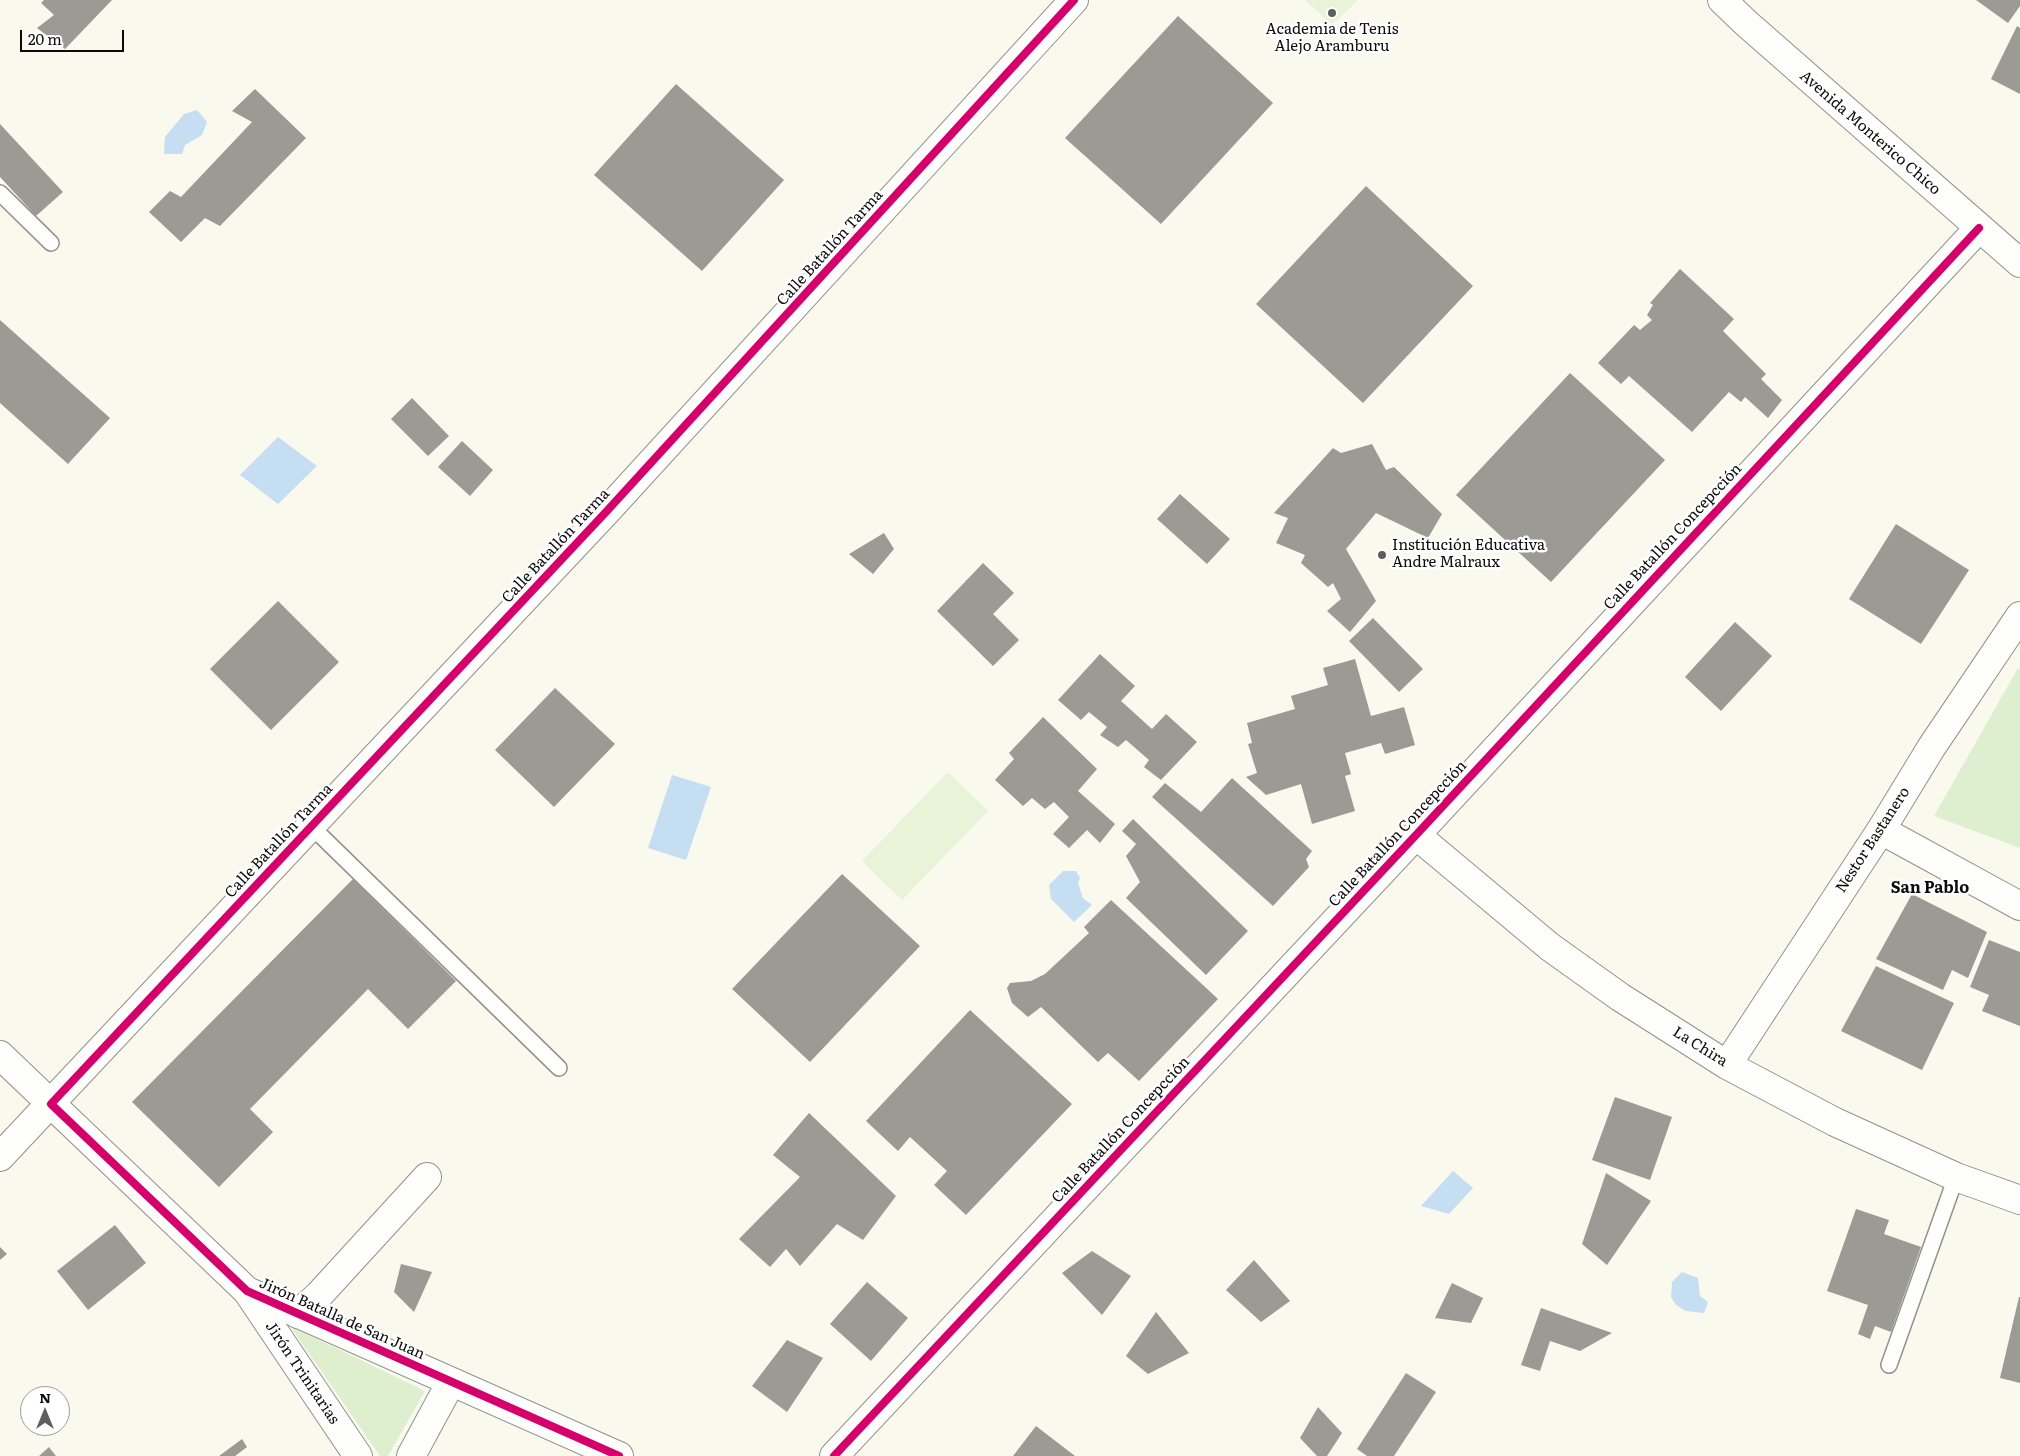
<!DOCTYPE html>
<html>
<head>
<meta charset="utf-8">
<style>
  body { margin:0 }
  #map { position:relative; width:2020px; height:1456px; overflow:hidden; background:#f9f9ee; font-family:Literata,serif }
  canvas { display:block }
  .north { position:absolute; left:20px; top:1386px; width:50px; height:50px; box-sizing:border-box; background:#fff; border:1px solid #9d9d9d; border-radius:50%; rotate:0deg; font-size:14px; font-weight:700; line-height:20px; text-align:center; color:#0b0b0b }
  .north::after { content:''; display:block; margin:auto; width:18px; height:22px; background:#5e5e5a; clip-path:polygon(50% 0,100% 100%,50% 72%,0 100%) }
  .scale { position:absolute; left:20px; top:30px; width:104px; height:22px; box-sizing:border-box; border:2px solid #0b0b0b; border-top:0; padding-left:6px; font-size:15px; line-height:18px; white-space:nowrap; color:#0b0b0b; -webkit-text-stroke:4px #fff; paint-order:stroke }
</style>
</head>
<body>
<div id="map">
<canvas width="2020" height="1456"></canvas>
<div class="north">N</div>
<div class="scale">20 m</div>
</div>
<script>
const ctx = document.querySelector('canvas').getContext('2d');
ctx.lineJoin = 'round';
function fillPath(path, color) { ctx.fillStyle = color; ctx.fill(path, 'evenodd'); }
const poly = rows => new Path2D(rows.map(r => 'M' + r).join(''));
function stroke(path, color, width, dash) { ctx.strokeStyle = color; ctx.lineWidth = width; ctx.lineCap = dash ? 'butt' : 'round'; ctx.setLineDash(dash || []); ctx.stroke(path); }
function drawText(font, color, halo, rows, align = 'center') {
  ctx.font = font + ' Literata,serif'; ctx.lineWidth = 5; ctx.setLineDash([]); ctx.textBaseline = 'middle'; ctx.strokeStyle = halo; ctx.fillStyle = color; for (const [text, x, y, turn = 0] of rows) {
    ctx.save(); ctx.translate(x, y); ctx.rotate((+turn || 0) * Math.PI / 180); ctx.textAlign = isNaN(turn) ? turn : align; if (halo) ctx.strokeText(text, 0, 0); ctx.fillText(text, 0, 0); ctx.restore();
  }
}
fillPath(poly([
  [2018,668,2020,669,2020,848,1934,816],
  [290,1326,425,1391,388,1456,380,1456]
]), '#deefcf');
fillPath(poly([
  [1305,0,1358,0,1332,25],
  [948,772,988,811,902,900,862,861]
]), '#e8f3d8');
fillPath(poly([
  [197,110,207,122,202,135,185,145,182,154,164,154,165,137,184,114],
  [278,437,317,466,278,504,240,475],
  [672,775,711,787,686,860,648,848],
  [1063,871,1076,871,1080,878,1078,883,1083,898,1092,905,1074,922,1051,899,1049,885],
  [1453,1171,1473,1188,1449,1214,1421,1206],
  [1682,1272,1698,1278,1700,1296,1708,1302,1704,1313,1686,1311,1676,1305,1671,1297,1672,1282]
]), '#c5def2');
fillPath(poly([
  [44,0,112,0,65,49,37,28,54,15,41,3],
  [1976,0,2020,0,2020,6,2008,23],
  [1178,16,1273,103,1161,224,1065,138],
  [2017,26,2020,28,2020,94,1991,79],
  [676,84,784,180,702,271,594,175],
  [255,89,306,138,220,226,205,218,181,242,149,212,170,191,181,197,252,122,232,111],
  [0,124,63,192,36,216,0,177],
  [1366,186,1473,286,1363,403,1256,304],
  [1680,269,1734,319,1723,331,1766,374,1761,379,1782,400,1768,418,1745,397,1741,402,1729,392,1692,432,1629,376,1621,384,1598,363,1634,325,1640,330,1652,320,1647,315,1653,305,1650,303],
  [0,320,110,418,68,464,0,403],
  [1570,373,1665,460,1551,582,1456,495],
  [412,398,449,436,428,456,391,419],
  [462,441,493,470,470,496,438,467],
  [1372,444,1386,470,1394,467,1442,514,1428,538,1376,513,1346,549,1376,601,1350,632,1327,611,1341,599,1333,583,1328,587,1301,563,1305,555,1276,543,1288,518,1274,513,1333,448,1341,453],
  [1180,494,1230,539,1207,564,1157,519],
  [1896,524,1969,570,1921,644,1849,599],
  [884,533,894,549,873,574,849,554],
  [983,563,1014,593,993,614,1019,640,993,666,937,611],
  [278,601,339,662,271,730,210,669],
  [1373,618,1423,669,1399,692,1349,641],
  [1735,622,1772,656,1721,711,1685,677],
  [1100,654,1135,686,1121,701,1152,729,1166,714,1197,742,1161,780,1144,767,1149,760,1126,740,1118,747,1100,735,1107,727,1089,712,1081,720,1058,700],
  [1355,659,1371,716,1404,707,1415,745,1385,754,1381,743,1345,753,1351,774,1345,776,1355,811,1312,824,1301,784,1266,795,1246,777,1257,773,1248,744,1252,743,1247,723,1295,709,1291,696,1328,685,1323,668],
  [555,688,615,744,554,807,495,750],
  [1043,717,1097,769,1078,791,1115,824,1100,843,1087,830,1069,848,1053,834,1069,817,1054,802,1045,809,1032,798,1023,806,995,780,1014,759,1009,753],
  [1232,778,1312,851,1306,859,1309,867,1273,906,1152,797,1165,783,1201,812],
  [1133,819,1248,931,1206,975,1126,898,1140,882,1126,856,1136,844,1122,831],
  [842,874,920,946,810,1062,732,989],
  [353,879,456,981,408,1029,368,989,250,1109,273,1132,219,1187,132,1102],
  [1912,894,1987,932,1968,978,1952,970,1943,990,1876,959],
  [1111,900,1218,999,1139,1081,1108,1053,1098,1062,1041,1007,1028,1017,1012,1003,1007,988,1010,983,1031,981,1045,974,1089,933,1084,927],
  [1989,940,2020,952,2020,1026,1982,1011,1989,995,1970,987],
  [1876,966,1954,1003,1922,1070,1841,1031],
  [970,1010,1072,1104,966,1215,934,1185,947,1171,910,1137,898,1151,866,1121],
  [1615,1097,1672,1117,1650,1180,1592,1160],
  [809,1113,896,1196,863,1240,837,1224,800,1266,786,1249,770,1267,739,1239,800,1177,773,1155],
  [1606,1173,1651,1201,1607,1265,1582,1244],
  [1856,1209,1889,1220,1884,1234,1921,1247,1891,1332,1875,1326,1870,1339,1858,1334,1868,1305,1827,1291],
  [115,1225,146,1263,88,1310,57,1271],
  [0,1247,7,1254,0,1260],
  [1092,1251,1131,1276,1102,1315,1062,1273],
  [1254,1260,1290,1301,1261,1322,1226,1290],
  [401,1264,432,1272,414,1312,394,1292],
  [867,1282,908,1318,871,1361,830,1324],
  [1452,1283,1483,1298,1471,1323,1435,1318],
  [2019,1297,2020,1297,2020,1383,2000,1378],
  [1541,1308,1612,1333,1580,1351,1550,1341,1540,1371,1521,1365],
  [1156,1312,1189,1353,1148,1374,1126,1356],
  [787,1340,823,1358,787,1412,752,1386],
  [1406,1373,1436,1392,1394,1456,1367,1456,1357,1449],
  [1318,1407,1342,1433,1327,1456,1317,1456,1300,1438],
  [1036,1426,1075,1456,1013,1456],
  [242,1439,247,1447,235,1456,219,1456],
  [49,1447,56,1456,39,1456]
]), '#9c9a94');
const service = poly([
  [0,193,51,243],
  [312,827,559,1068],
  [1889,1365,1956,1177]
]);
const minor = poly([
  [1722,0,1746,23,2020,263],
  [1881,830,2020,906],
  [1416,835,1550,947,1620,997,1727,1065,1835,1122,1956,1177,2020,1200],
  [1727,1065,1881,830,1931,748,2020,616],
  [0,1157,605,513,1074,0],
  [247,1291,358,1456],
  [298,1314,319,1295,427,1177],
  [411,1456,451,1382],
  [834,1456,1416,835,1979,228]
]);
const tertiary = poly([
  [0,1055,247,1291,619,1456]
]);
stroke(service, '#92928d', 18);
stroke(minor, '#92928d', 30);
stroke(tertiary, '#92928d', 30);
stroke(service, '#fefefc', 15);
stroke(minor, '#fefefc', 28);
stroke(tertiary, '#fefefc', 28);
stroke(poly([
  [619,1456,247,1291,51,1104,605,513,1074,0],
  [834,1456,1416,835,1979,228]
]), '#d6006c', 8);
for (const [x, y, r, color] of [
  [1332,13,5,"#5e5e5a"],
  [1382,555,5,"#5e5e5a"]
]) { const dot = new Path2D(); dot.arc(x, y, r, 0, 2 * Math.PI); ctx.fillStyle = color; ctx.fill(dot); stroke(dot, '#fff', 2); }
drawText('15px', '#0b0b0b', '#fff', [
  ["Academia de Tenis",1332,30],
  ["Alejo Aramburu",1332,47],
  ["Institución Educativa",1392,546,"left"],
  ["Andre Malraux",1392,563,"left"]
]);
drawText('15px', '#0b0b0b', '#fff', [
  ["Avenida Monterico Chico",1870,133,41],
  ["Calle Batallón Tarma",830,248,-48],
  ["Calle Batallón Concepcción",1673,537,-47],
  ["Calle Batallón Tarma",556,546,-47],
  ["Calle Batallón Concepcción",1398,834,-47],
  ["Nestor Bastanero",1873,840,-57],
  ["Calle Batallón Tarma",279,841,-47],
  ["La Chira",1700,1047,32],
  ["Calle Batallón Concepcción",1121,1130,-47],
  ["Jirón Batalla de San Juan",342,1319,24],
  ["Jirón Trinitarias",302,1373,56]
]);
drawText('bold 16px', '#0b0b0b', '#fff', [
  ["San Pablo",1930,888]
]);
</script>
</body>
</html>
